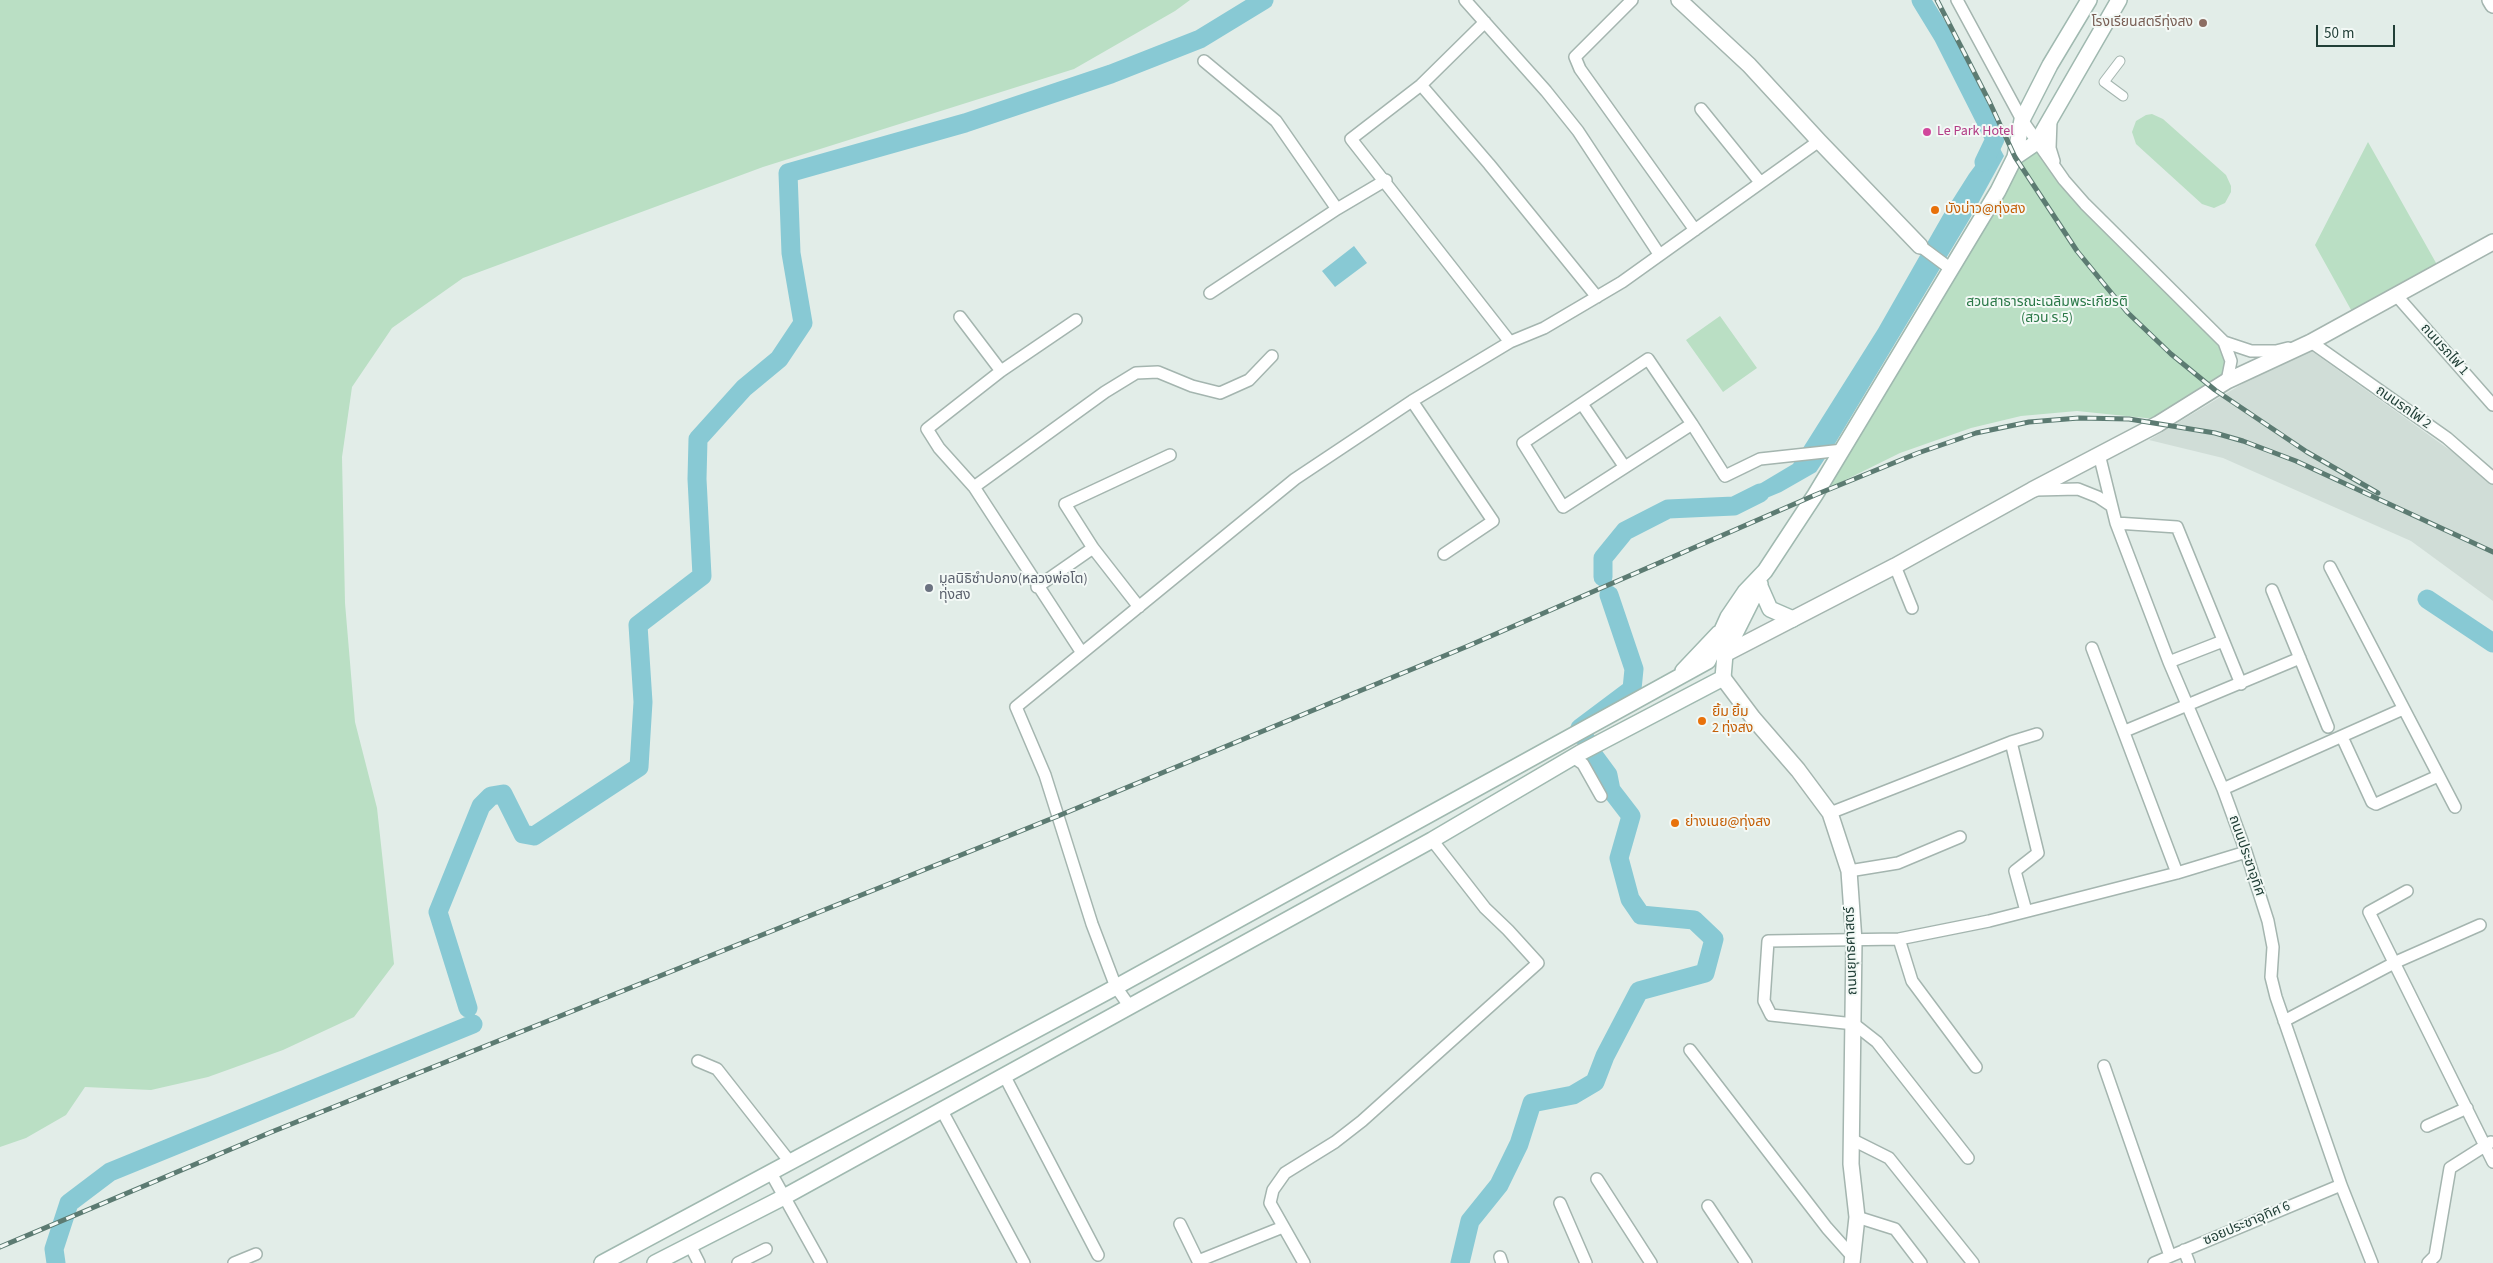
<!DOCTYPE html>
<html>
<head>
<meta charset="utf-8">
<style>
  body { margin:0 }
  #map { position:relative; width:2493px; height:1263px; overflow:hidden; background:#e2ede8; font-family:"Source Sans 3",sans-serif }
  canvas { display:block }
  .scale { position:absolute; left:2316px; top:25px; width:79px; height:22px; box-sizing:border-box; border:2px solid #213f37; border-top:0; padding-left:6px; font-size:15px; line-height:18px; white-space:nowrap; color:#213f37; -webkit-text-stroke:4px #f3f9f6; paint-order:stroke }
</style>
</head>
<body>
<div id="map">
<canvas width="2493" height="1263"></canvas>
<div class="scale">50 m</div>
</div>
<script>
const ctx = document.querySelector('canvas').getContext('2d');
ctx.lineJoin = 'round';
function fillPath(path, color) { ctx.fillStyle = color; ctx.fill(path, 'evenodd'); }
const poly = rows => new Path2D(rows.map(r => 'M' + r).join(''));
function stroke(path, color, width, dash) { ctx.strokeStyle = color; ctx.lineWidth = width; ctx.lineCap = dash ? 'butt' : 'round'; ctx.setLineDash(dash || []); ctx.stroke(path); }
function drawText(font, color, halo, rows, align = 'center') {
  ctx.font = font + ' "Source Sans 3","Noto Sans Thai",sans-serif'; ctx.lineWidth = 4; ctx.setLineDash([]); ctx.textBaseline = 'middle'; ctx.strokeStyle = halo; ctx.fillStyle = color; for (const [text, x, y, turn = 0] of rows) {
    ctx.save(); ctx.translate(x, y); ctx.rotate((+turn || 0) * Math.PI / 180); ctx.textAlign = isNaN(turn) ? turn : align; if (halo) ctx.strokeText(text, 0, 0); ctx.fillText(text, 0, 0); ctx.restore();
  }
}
fillPath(poly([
  [2310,350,2447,448,2493,476,2493,601,2411,541,2223,458,2149,440,2252,378]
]), '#d0ddd7');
fillPath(poly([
  [0,0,1190,0,1175,11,1074,69,763,167,463,278,392,328,352,387,342,457,345,603,355,722,377,808,394,964,354,1017,283,1050,208,1077,151,1090,85,1087,66,1115,26,1138,0,1147],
  [2152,114,2163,119,2226,175,2231,186,2231,192,2225,203,2214,208,2202,204,2136,144,2132,132,2136,121,2146,115],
  [2037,142,2064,180,2224,342,2227,381,2165,420,2077,411,2021,416,1971,428,1900,453,1815,495,2015,157],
  [2368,142,2440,270,2355,317,2315,245],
  [1720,316,1757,368,1723,392,1686,340]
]), '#badfc4');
fillPath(poly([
  [1995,139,2004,156,1969,220,1836,442,1816,472,1781,492,1740,509,1736,498,1793,464,1878,329,1943,215,1969,174],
  [1354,246,1367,263,1335,287,1322,271]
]), '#88c9d4');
stroke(poly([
  [1921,0,1943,36,1995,139,1984,162],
  [1603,577,1603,558,1625,531,1668,509,1734,506,1760,493],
  [2427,599,2493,643],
  [468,1008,438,912,481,806,491,796,503,794,523,834,534,836,639,767,643,702,638,625,702,576,697,479,698,439,744,388,779,359,803,323,791,253,788,173,965,123,1111,74,1200,39,1264,0],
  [56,1263,54,1249,69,1203,110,1172,473,1024],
  [1460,1263,1470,1221,1499,1185,1519,1144,1532,1103,1573,1095,1595,1082,1605,1056,1639,991,1705,973,1714,939,1694,920,1641,915,1630,899,1619,858,1631,816,1611,790,1608,775,1594,756,1580,728,1632,689,1634,669,1609,595]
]), '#88c9d4', 19);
const pedestrian = poly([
  [2120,61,2104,82,2123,96]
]);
const minor = poly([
  [1465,0,1546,91,1578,131,1659,254],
  [1632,0,1575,57,1580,69,1695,230],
  [1957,0,2022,120,2064,180,2085,204,2224,342,2251,351,2276,351,2288,348],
  [1485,22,1421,85,1351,139,1510,342],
  [1204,61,1276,121,1337,209],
  [1421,85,1489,164,1597,297],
  [1701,109,1760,182],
  [2051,120,2050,148,2054,161],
  [1920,246,1951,269],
  [1210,293,1337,209,1386,180],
  [2396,295,2493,405],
  [960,317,1001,371],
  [1076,320,1001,371,927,429,939,448,974,487,1082,653],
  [2224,342,2231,361,2227,381],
  [2306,343,2311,342,2447,438,2493,478],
  [1412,401,1493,521,1444,554],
  [1582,404,1624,466],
  [1692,424,1563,507,1523,443,1648,359,1692,424,1725,476,1760,459,1843,450],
  [2099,454,2116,523,2169,662,2223,789,2246,852,2268,921,2273,947,2271,977,2276,997,2341,1185,2372,1263],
  [974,487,1105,392,1136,373,1158,372,1192,386,1220,393,1249,380,1272,356],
  [2036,490,2078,489,2098,497,2110,505],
  [2116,523,2177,527,2241,684],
  [1895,566,1912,608],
  [2330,567,2455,807],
  [1037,587,1093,548],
  [2272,590,2328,727],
  [1139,607,1093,548,1065,504,1170,455],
  [2092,648,2177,873],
  [2169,662,2223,641],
  [2125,731,2300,658],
  [2342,737,2372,802,2376,804,2438,776],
  [2011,742,2037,734],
  [1573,757,1583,764,1601,796],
  [2223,789,2403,709],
  [1830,813,2011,742,2038,853,2015,871,2026,911],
  [1849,871,1898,863,1960,837],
  [2407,891,2369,912,2493,1162],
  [1899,939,1912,981,1976,1067],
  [1130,1007,1116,987,1092,924,1045,775,1016,707,1295,479,1412,401,1510,342,1544,328,1622,282,1819,141],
  [2284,1021,2396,962,2480,925],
  [1690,1050,1827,1228,1852,1256],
  [698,1061,717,1069,790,1162],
  [2104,1066,2170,1256],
  [1004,1075,1098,1255],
  [941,1109,1024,1263],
  [2427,1126,2467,1108],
  [1853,1140,1889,1158,1973,1263],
  [1968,1158,1877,1042,1854,1024,1771,1015,1764,1001,1768,941,1899,939,1989,921,2177,873,2246,852],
  [771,1173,821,1263],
  [1597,1179,1651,1263],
  [1560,1203,1586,1263],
  [1708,1206,1746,1263],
  [1857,1217,1895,1229,1921,1263],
  [1180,1224,1198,1261,1283,1227],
  [690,1245,699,1263],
  [2184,1250,2189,1263],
  [1500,1257,1502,1263],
  [234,1263,256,1254],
  [738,1263,766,1249],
  [1304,1263,1270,1203,1273,1190,1285,1173,1335,1142,1362,1121,1538,963,1508,930,1485,908,1432,840],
  [2154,1263,2341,1185],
  [2428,1263,2435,1256,2450,1168,2491,1142]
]);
const tertiary = poly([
  [1679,0,1749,65,1819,141,1920,246],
  [2490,0,2493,5],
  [1725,654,1895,566,2032,490,2158,424,2227,381,2311,342,2493,242],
  [1723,678,1753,718,1798,770,1830,813,1849,871,1854,941,1851,1164,1857,1217,1852,1263]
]);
const secondary = poly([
  [2015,157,2037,142,2119,0],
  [1759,584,1770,609,1793,619],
  [1683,671,1719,633],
  [602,1263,1116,987,1708,661,1728,617,1745,592,1765,571,1815,495,1998,191,2015,157,2022,120,2050,65,2089,0],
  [655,1263,784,1197,1432,840,1580,753,1723,678,1725,654,1760,584]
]);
stroke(pedestrian, '#a4b5af', 11);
stroke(minor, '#a4b5af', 14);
stroke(tertiary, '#a4b5af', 18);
stroke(secondary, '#a0b9b0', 18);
stroke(pedestrian, '#fff', 9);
stroke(minor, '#fff', 11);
stroke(tertiary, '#fff', 15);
stroke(secondary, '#fff', 15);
const rail = poly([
  [1937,0,1990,103,2015,157,2077,251,2127,312,2171,354,2215,390,2307,452,2378,493],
  [0,1247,269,1133,1058,816,1468,646,1815,495,1918,453,1976,433,2029,422,2079,418,2129,419,2215,433,2243,441,2296,461,2493,552]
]);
stroke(rail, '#5c7b72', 5);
stroke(rail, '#f3f9f6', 3, [9]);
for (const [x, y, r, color] of [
  [2203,23,5,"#8d6e63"],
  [1927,132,5,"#d1479c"],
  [1935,210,5,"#e8710a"],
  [929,588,5,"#6b7280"],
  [1702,721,5,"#e8710a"],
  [1675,823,5,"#e8710a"]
]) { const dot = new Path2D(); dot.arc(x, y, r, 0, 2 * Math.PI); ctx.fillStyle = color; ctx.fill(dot); stroke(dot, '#f3f9f6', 2); }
drawText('14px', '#785e54', '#f3f9f6', [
  ["โรงเรียนสตรีทุ่งสง",2193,23]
], 'right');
drawText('14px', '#b23c85', '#f3f9f6', [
  ["Le Park Hotel",1937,132]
], 'left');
drawText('14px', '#c56008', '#f3f9f6', [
  ["บังบ่าว@ทุ่งสง",1945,210],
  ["ยิ้ม ยิ้ม",1712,713],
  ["2 ทุ่งสง",1712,729],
  ["ย่างเนย@ทุ่งสง",1685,823]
], 'left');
drawText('14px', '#2a7847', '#f3f9f6', [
  ["สวนสาธารณะเฉลิมพระเกียรติ",2047,303],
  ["(สวน ร.5)",2047,319]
]);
drawText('14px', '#213f37', '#f3f9f6', [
  ["ถนนรถไฟ 1",2444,350,48],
  ["ถนนรถไฟ 2",2403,408,35],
  ["ถนนประชาอุทิศ",2246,856,71],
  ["ถนนยุทธศาสตร์",1852,951,-92],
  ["ซอยประชาอุทิศ 6",2247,1224,-23]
]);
drawText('14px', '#5b616d', '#f3f9f6', [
  ["มูลนิธิซำปอกง(หลวงพ่อโต)",939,580],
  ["ทุ่งสง",939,596]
], 'left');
</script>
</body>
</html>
